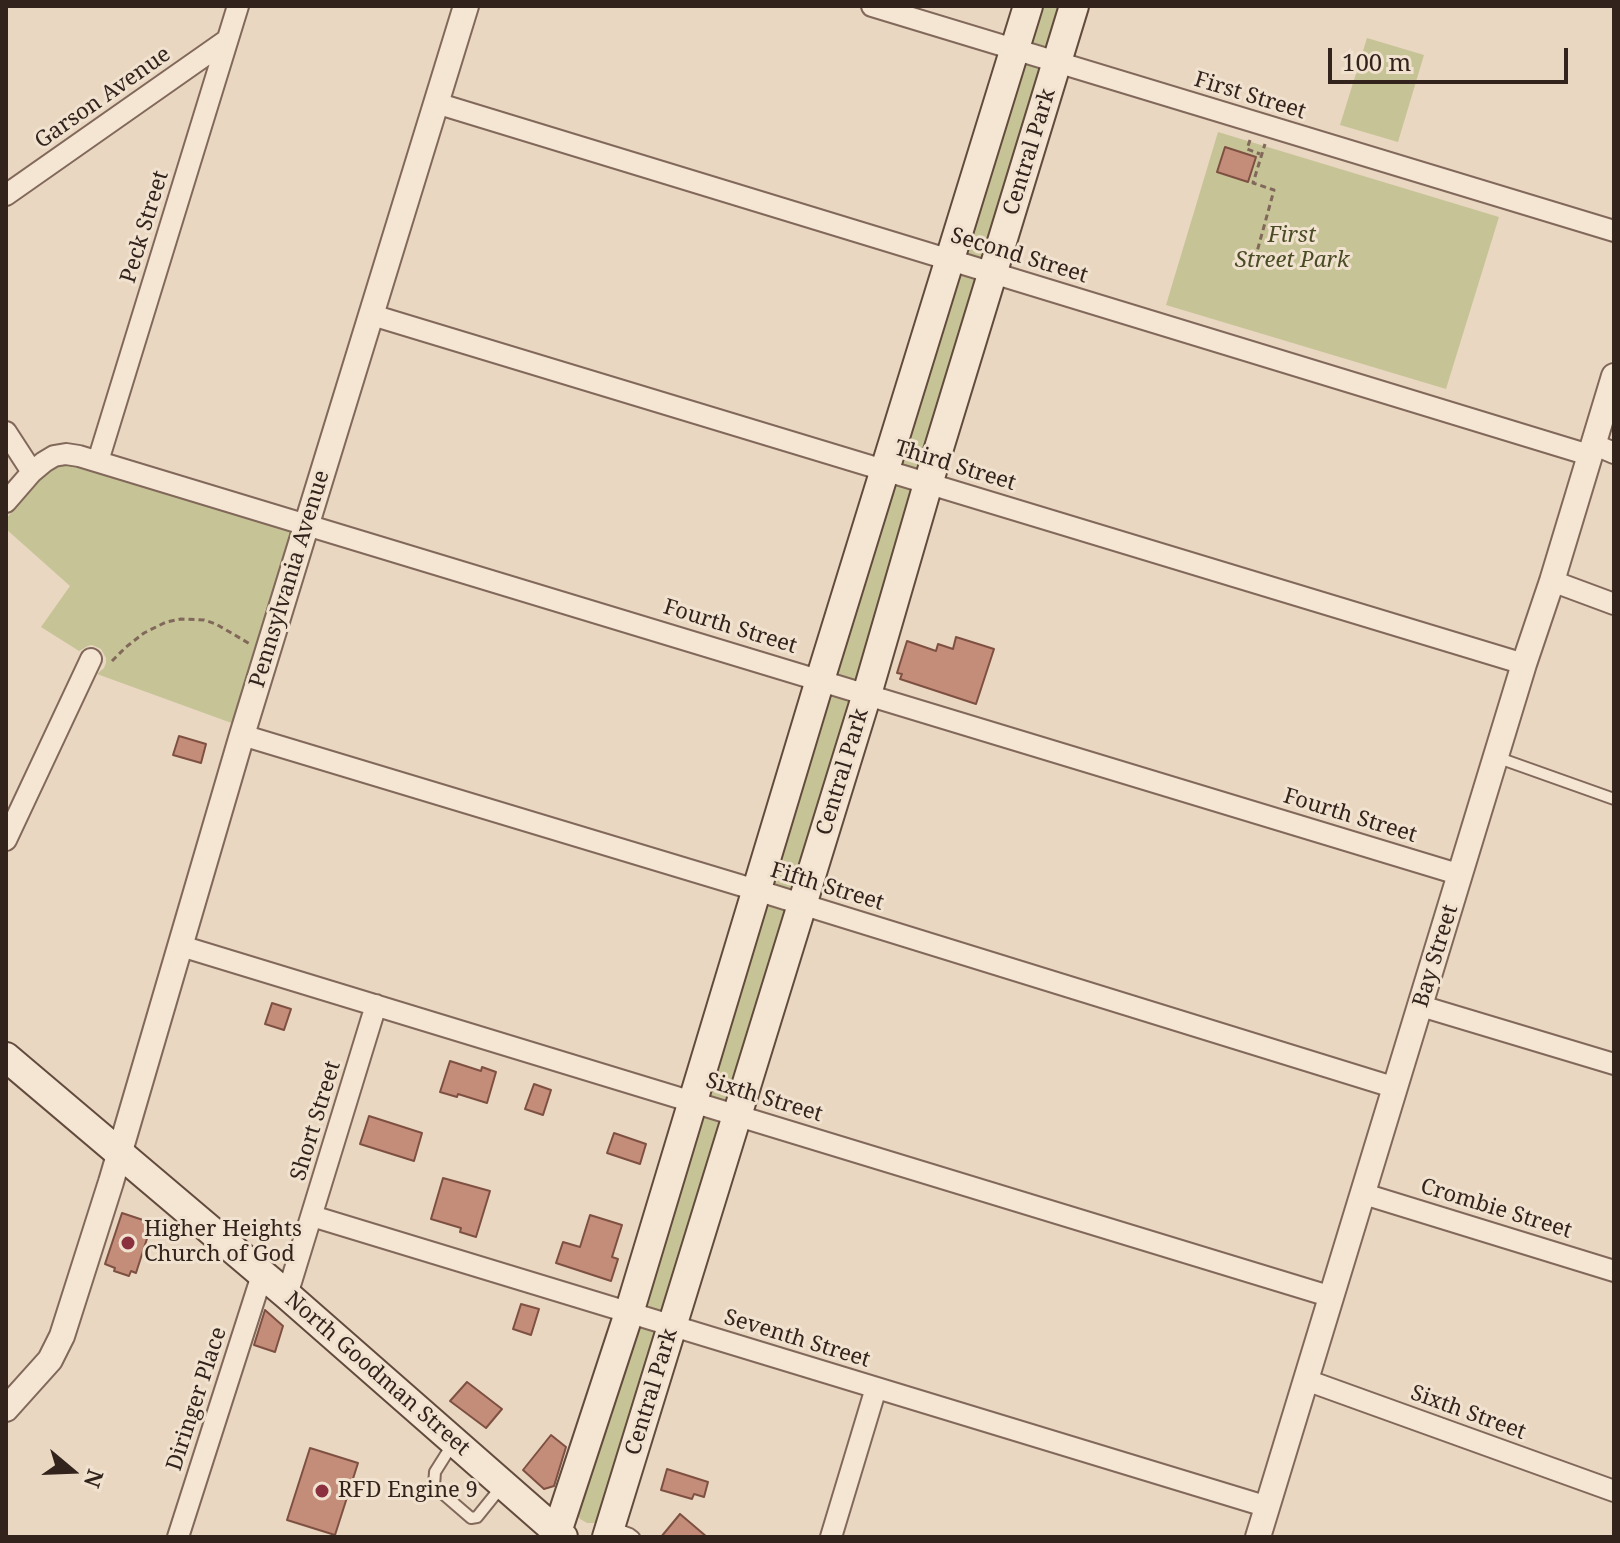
<!DOCTYPE html>
<html>
<head>
<meta charset="utf-8">
<style>
  body { margin:0 }
  #map { position:relative; width:1620px; height:1543px; overflow:hidden; background:#e9d7c1; font-family:"Noto Serif",serif }
  canvas { display:block }
  .frame { position:absolute; inset:0; border:8px solid #32241d; pointer-events:none }
  .north { position:absolute; left:32px; top:1431px; width:80px; height:80px; -webkit-text-stroke:6px #f1e2cf; paint-order:stroke; rotate:109deg; font-size:22px; font-weight:700; line-height:32px; text-align:center; color:#32241d }
  .north::after { content:''; display:block; margin:auto; width:28px; height:36px; background:#32241d; clip-path:polygon(50% 0,100% 100%,50% 72%,0 100%) }
  .scale { position:absolute; left:1328px; top:48px; width:240px; height:36px; box-sizing:border-box; border:4px solid #32241d; border-top:0; padding-left:10px; font-size:24px; line-height:28px; white-space:nowrap; color:#32241d; -webkit-text-stroke:6px #f1e2cf; paint-order:stroke }
</style>
</head>
<body>
<div id="map">
<canvas width="1620" height="1543"></canvas>
<div class="frame"></div>
<div class="north">N</div>
<div class="scale">100 m</div>
</div>
<script>
const ctx = document.querySelector('canvas').getContext('2d');
ctx.lineJoin = 'round';
function fillPath(path, color) { ctx.fillStyle = color; ctx.fill(path, 'evenodd'); }
const poly = rows => new Path2D(rows.map(r => 'M' + r).join(''));
function stroke(path, color, width, dash) { ctx.strokeStyle = color; ctx.lineWidth = width; ctx.lineCap = dash ? 'butt' : 'round'; ctx.setLineDash(dash || []); ctx.stroke(path); }
function drawText(font, color, halo, rows, align = 'center') {
  ctx.font = font + ' "Noto Serif",serif'; ctx.lineWidth = 6; ctx.setLineDash([]); ctx.textBaseline = 'middle'; ctx.strokeStyle = halo; ctx.fillStyle = color; for (const [text, x, y, turn = 0] of rows) {
    ctx.save(); ctx.translate(x, y); ctx.rotate((+turn || 0) * Math.PI / 180); ctx.textAlign = isNaN(turn) ? turn : align; if (halo) ctx.strokeText(text, 0, 0); ctx.fillText(text, 0, 0); ctx.restore();
  }
}
fillPath(poly([
  [1036,6,1068,6,597,1523,587,1523,580,1519,576,1511],
  [1367,38,1424,55,1398,142,1340,125],
  [1218,132,1499,217,1446,389,1166,305],
  [61,459,293,530,237,725,97,674,104,668,106,663,106,658,101,649,92,645,88,646,79,651,41,627,70,586,6,529,6,519,52,464]
]), '#c6c496');
const building = poly([
  [1225,147,1256,157,1248,182,1217,172,1225,147],
  [956,637,994,649,976,704,900,679,902,674,897,673,907,641,936,651,938,644,953,649,956,637],
  [179,736,206,744,201,763,173,755,179,736],
  [272,1003,291,1009,284,1030,265,1024,272,1003],
  [450,1061,481,1071,482,1067,496,1072,487,1103,458,1094,457,1097,440,1092,450,1061],
  [534,1084,551,1090,543,1115,525,1109,534,1084],
  [369,1116,422,1133,414,1161,360,1144,369,1116],
  [614,1133,646,1144,640,1164,607,1153,614,1133],
  [443,1178,490,1191,476,1237,460,1232,461,1228,431,1219,443,1178],
  [122,1213,152,1223,136,1273,131,1271,129,1276,114,1271,115,1268,105,1264,122,1213],
  [590,1215,622,1225,612,1257,618,1259,611,1281,556,1263,563,1242,580,1247,590,1215],
  [521,1304,539,1309,531,1335,513,1329,521,1304],
  [265,1310,283,1326,275,1352,254,1345,265,1310],
  [467,1382,502,1409,486,1428,450,1401,467,1382],
  [551,1435,566,1447,554,1486,544,1489,523,1470,551,1435],
  [310,1448,358,1463,335,1535,287,1520,310,1448],
  [667,1469,708,1482,704,1497,694,1494,692,1499,661,1490,667,1469],
  [680,1514,707,1537,661,1537,680,1514]
]);
fillPath(building, '#c48d7a');
stroke(building, '#7e5042', 2);
const service = poly([
  [1496,757,1614,799],
  [452,1445,435,1472,434,1486,471,1518,477,1517,502,1486],
  [614,1528,630,1534,634,1537]
]);
const minor = poly([
  [872,6,1614,231],
  [436,103,1589,455],
  [6,195,227,40],
  [372,315,1524,664],
  [6,432,32,472],
  [1593,444,1614,453],
  [98,461,238,6],
  [6,502,32,472,44,462,54,456,66,454,79,456,1461,875],
  [1552,581,1614,604],
  [242,735,756,890,1396,1088],
  [6,840,91,659],
  [181,946,1332,1297],
  [1421,1006,1614,1064],
  [1364,1194,1614,1271],
  [312,1216,1268,1507],
  [287,1295,376,1005],
  [1306,1380,1614,1491],
  [178,1537,262,1275],
  [831,1537,876,1388]
]);
const tertiary = poly([
  [6,1409,50,1360,62,1336,111,1182,242,735,466,6],
  [1258,1537,1524,664,1552,581,1614,376]
]);
const secondary = poly([
  [6,1057,287,1295,563,1537],
  [557,1532,629,1313,820,680,1028,6],
  [607,1537,867,694,928,484,1074,6]
]);
stroke(service, '#81685a', 14);
stroke(minor, '#81685a', 24);
stroke(tertiary, '#81685a', 28);
stroke(secondary, '#624a3d', 32);
stroke(poly([
  [1250,140,1247,149,1260,154],
  [1255,259,1274,190,1253,183,1265,144],
  [112,661,126,647,144,633,166,622,181,619,204,620,216,624,250,644]
]), '#81685a', 3, [6, 4]);
stroke(service, '#f5e5d3', 10);
stroke(minor, '#f5e5d3', 20);
stroke(tertiary, '#f5e5d3', 24);
stroke(secondary, '#f5e5d3', 28);
for (const [x, y, r, color] of [
  [128,1243,8,"#8a303e"],
  [322,1491,8,"#8a303e"]
]) { const dot = new Path2D(); dot.arc(x, y, r, 0, 2 * Math.PI); ctx.fillStyle = color; ctx.fill(dot); stroke(dot, '#f1e2cf', 3); }
drawText('22px', '#32241d', '#f1e2cf', [
  ["First Street",1250,96,17],
  ["Garson Avenue",103,98,-35],
  ["Central Park",1030,152,-73],
  ["Peck Street",145,227,-73],
  ["Second Street",1019,256,17],
  ["Third Street",955,466,17],
  ["Pennsylvania Avenue",290,579,-73],
  ["Fourth Street",730,627,17],
  ["Central Park",843,772,-73],
  ["Fourth Street",1350,816,17],
  ["Fifth Street",827,887,17],
  ["Bay Street",1436,956,-73],
  ["Sixth Street",764,1098,17],
  ["Short Street",316,1121,-73],
  ["Crombie Street",1496,1209,17],
  ["Seventh Street",797,1339,17],
  ["North Goodman Street",377,1374,41],
  ["Central Park",652,1392,-73],
  ["Diringer Place",197,1399,-72],
  ["Sixth Street",1468,1413,20]
]);
drawText('italic 22px', '#494c25', '#f1e2cf', [
  ["First",1292,236],
  ["Street Park",1292,261]
]);
drawText('22px', '#32241d', '#f1e2cf', [
  ["Higher Heights",144,1230],
  ["Church of God",144,1255],
  ["RFD Engine 9",338,1491]
], 'left');
</script>
</body>
</html>
